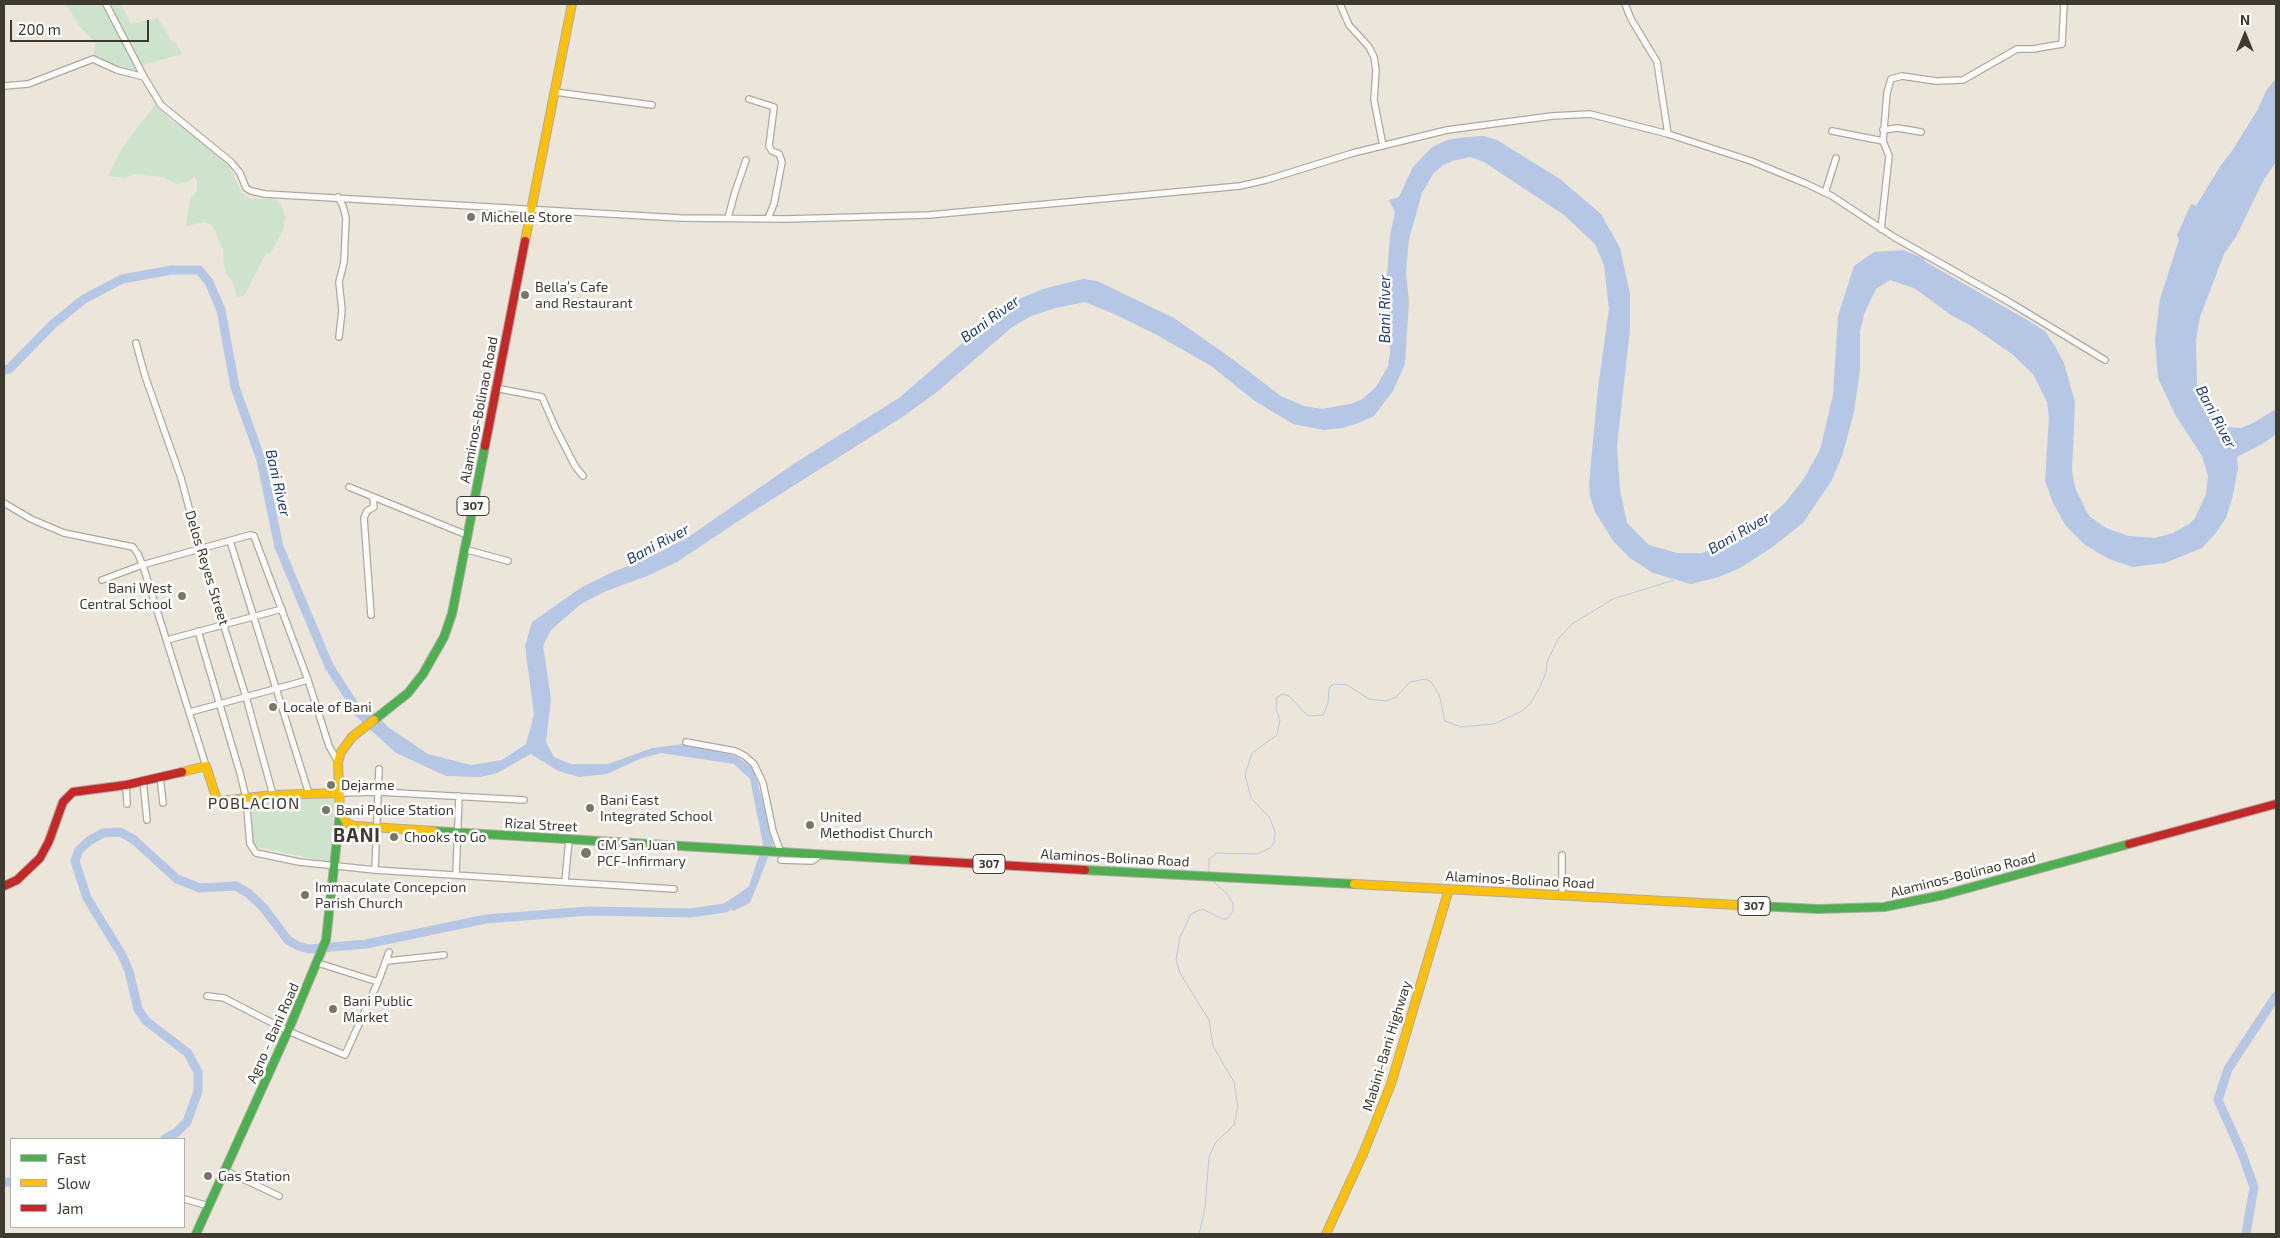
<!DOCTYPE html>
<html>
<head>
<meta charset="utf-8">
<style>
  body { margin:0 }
  #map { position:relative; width:2280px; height:1238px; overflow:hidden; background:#ebe6d9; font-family:"Exo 2",sans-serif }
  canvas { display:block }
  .frame { position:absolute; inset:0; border:5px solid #3e3a30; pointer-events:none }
  .legend { position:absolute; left:10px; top:1138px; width:175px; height:90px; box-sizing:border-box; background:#fff; border:1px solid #b2b0ac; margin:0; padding:6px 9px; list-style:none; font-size:15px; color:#3e3a30 }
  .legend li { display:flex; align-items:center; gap:10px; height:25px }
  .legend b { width:25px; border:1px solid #b2b0ac }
  .north { position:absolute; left:2220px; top:10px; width:50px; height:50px; -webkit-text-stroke:4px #fff; paint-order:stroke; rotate:0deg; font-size:14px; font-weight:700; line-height:20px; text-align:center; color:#3e3a30 }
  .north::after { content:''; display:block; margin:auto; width:18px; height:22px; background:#3e3a30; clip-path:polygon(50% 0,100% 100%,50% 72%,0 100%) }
  .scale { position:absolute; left:10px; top:20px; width:139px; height:22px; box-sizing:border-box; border:2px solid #3e3a30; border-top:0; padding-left:6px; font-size:15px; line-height:18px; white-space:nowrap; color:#3e3a30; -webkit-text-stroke:4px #fff; paint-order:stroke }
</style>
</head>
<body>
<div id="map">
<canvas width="2280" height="1238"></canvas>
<div class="frame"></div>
<ul class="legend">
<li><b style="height:6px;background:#4caf50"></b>Fast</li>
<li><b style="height:6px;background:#ffc107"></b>Slow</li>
<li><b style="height:6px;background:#c62828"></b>Jam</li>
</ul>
<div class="north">N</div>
<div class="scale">200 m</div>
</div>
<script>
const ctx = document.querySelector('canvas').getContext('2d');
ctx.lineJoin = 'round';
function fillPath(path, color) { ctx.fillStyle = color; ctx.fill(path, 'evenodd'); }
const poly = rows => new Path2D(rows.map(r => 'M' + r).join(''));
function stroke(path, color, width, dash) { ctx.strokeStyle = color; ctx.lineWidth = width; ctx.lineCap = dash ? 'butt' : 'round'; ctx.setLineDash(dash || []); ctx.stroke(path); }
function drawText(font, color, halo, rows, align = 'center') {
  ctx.font = font + ' "Exo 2",sans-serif'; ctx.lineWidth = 5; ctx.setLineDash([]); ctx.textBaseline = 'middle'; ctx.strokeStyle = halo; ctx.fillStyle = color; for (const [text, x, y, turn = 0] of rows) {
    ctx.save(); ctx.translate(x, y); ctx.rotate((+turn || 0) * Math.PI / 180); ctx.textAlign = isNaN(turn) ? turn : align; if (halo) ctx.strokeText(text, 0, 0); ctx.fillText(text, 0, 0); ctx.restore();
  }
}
fillPath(poly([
  [66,4,102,4,139,75,92,59,96,43,80,27],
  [107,4,121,4,131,24,158,18,172,42,176,43,182,54,140,66],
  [155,105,170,120,187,130,229,166,242,193,250,199,276,199,280,204,286,217,282,232,270,254,266,253,244,296,237,297,233,282,228,276,224,265,223,249,212,225,205,222,186,226,190,198,197,191,197,180,194,177,186,182,176,184,163,177,134,174,126,178,108,176,122,148],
  [335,798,329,862,253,846,248,801],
  [348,831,367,832,367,835,362,840,354,840,348,835]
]), '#cde3cb');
fillPath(poly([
  [2276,78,2276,162,2263,181,2236,237,2224,254,2200,317,2196,339,2197,385,2203,398,2215,417,2227,427,2241,428,2253,423,2276,409,2276,434,2264,443,2237,457,2238,469,2232,499,2226,518,2215,534,2202,548,2165,563,2133,567,2109,559,2085,545,2066,526,2053,503,2045,481,2049,417,2047,402,2033,374,2012,354,1970,325,1951,315,1914,288,1890,280,1876,289,1864,314,1860,331,1860,370,1854,412,1842,456,1832,480,1803,523,1771,548,1740,568,1719,577,1691,584,1653,573,1630,558,1614,542,1595,512,1590,496,1589,484,1598,388,1609,309,1604,265,1595,244,1564,215,1484,162,1470,157,1452,161,1442,166,1433,174,1422,193,1409,239,1406,272,1409,302,1405,364,1393,391,1374,416,1359,423,1342,428,1324,430,1293,424,1255,401,1211,366,1157,335,1112,313,1085,302,1056,308,1031,316,1011,328,937,392,904,416,752,512,677,562,647,576,604,592,581,604,551,630,543,646,551,699,546,742,554,757,571,764,608,764,652,748,684,744,736,756,753,768,768,818,773,845,750,903,733,911,727,903,749,886,763,844,750,779,734,764,661,753,642,758,607,774,579,777,558,771,531,754,497,773,481,777,446,776,396,753,351,712,364,702,388,727,428,754,471,765,502,760,526,744,534,714,525,646,532,622,582,587,615,571,644,560,687,538,795,463,899,398,989,320,1019,299,1043,289,1083,279,1097,281,1174,318,1231,358,1281,396,1304,406,1322,409,1350,404,1361,400,1376,387,1388,366,1390,353,1387,275,1390,236,1395,212,1389,200,1399,197,1413,167,1432,147,1447,140,1466,137,1483,136,1497,140,1560,179,1601,214,1620,248,1630,294,1630,329,1617,446,1620,490,1627,523,1649,545,1677,553,1702,553,1736,541,1758,527,1785,503,1803,480,1820,450,1833,395,1838,316,1854,266,1874,252,1903,250,1923,258,1926,262,2027,320,2045,331,2056,348,2064,363,2075,402,2072,471,2076,490,2089,516,2106,528,2129,536,2155,538,2173,533,2189,524,2195,518,2206,494,2208,476,2202,456,2176,416,2158,378,2155,340,2160,299,2179,240,2177,235,2191,204,2196,206,2221,165,2232,151,2258,109,2266,91]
]), '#b6c6e5');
stroke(poly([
  [1209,872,1209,859,1217,853,1257,854,1270,848,1274,843,1275,831,1269,817,1251,798,1245,775,1252,753,1277,735,1280,720,1276,709,1277,697,1283,694,1289,696,1308,716,1323,715,1328,703,1329,688,1333,684,1347,685,1369,699,1386,701,1396,697,1410,682,1426,679,1431,682,1439,694,1445,721,1461,727,1494,724,1522,711,1530,704,1540,687,1546,672,1547,662,1558,639,1572,624,1613,599,1674,580],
  [1199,1234,1205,1208,1209,1157,1216,1142,1234,1125,1238,1107,1234,1082,1213,1046,1209,1020,1180,973,1176,960,1180,937,1191,914,1202,909,1223,919,1227,919,1233,911,1233,903,1227,894,1212,880]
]), '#b6c6e5', 1);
stroke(poly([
  [4,370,9,369,53,324,84,299,122,279,172,270,199,270,209,282,221,310,235,387,261,460,279,547,329,666,354,705,364,715],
  [165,1139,177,1132,187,1122,198,1091,198,1072,188,1053,146,1021,138,1009,129,971,122,955,87,898,75,861,79,850,89,841,103,833,120,832,133,839,177,879,200,888,236,886,248,893,263,907,288,940,298,946,309,949,366,944,486,919,589,911,690,913,725,908,739,899],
  [4,1182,11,1182],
  [2246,1234,2254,1187,2241,1151,2218,1100,2228,1069,2276,996]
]), '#b6c6e5', 9);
const street = poly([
  [106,4,144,77,161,105,231,162,240,173,246,188,251,191,265,194,680,218,786,219,929,215,1240,186,1266,180,1353,153,1447,130,1552,116,1590,114,1668,134,1751,161,1807,184,1832,196,1894,237,2011,303,2105,360],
  [1340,4,1349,25,1369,47,1374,57,1376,70,1374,100,1383,146],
  [1625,4,1631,19,1657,62,1668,134],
  [4,86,28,84,93,59,117,70,144,77],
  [555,92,652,105],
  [749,99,774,107,769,146,772,151,779,154,782,162,774,204,768,218],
  [1883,130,1898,128,1921,132],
  [1832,131,1883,141,1889,156,1881,229],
  [1883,141,1887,93,1891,79,1902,76,1936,81,1963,80,2017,49,2033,49,2062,44,2064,4],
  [1825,193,1836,158],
  [338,197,343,206,346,218,344,262,339,282,342,310,339,337],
  [728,218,735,192,746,160],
  [136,343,145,376,181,478,200,549,246,697,273,795],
  [495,388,542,397,556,429,575,466,583,476],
  [349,487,467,535],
  [4,503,31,519,64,533,133,547,138,554,144,569,206,766],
  [230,541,309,794],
  [464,549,508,561],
  [102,580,142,565,250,535,254,536,308,680,329,746,338,762],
  [371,615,364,518,367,511,374,507,373,497],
  [198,631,240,773,246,798,250,844,256,853,299,862,375,870,674,889],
  [167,640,282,609],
  [190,712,308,680],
  [686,742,735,751,745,756,754,764,763,783,773,831,781,853],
  [160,776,163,803],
  [143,780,147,820],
  [126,785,127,804],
  [340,793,379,792,524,800],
  [1562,855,1562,896],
  [781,860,812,861,821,855],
  [375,870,379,769],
  [456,875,459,796],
  [565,882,569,839],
  [387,961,444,955],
  [318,963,378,982],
  [207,996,224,998,288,1031,345,1055,378,982,389,952],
  [224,1170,279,1196],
  [184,1199,209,1206]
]);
const fast = poly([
  [374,720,408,693,423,674,444,637,452,614,485,446],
  [434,831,913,860],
  [1085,870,1354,884],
  [1756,906,1818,909,1884,907,1943,895,2129,844],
  [196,1234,288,1031,326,940,340,812]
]);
const slow = poly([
  [525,241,572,4],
  [374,720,352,737,341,752,338,762,340,812,347,823,354,826,434,831],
  [182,772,206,766,216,797,220,801,273,795,340,793],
  [1354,884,1756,906],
  [1326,1234,1363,1154,1391,1084,1449,889]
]);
const jam = poly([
  [485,446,525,241],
  [2129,844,2276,804],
  [913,860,1085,870],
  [4,886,17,880,40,858,49,841,63,802,73,792,126,785,182,772]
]);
stroke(street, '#ada99f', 8);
stroke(fast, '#ada99f', 10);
stroke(slow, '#ada99f', 10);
stroke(jam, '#ada99f', 10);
stroke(street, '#fcfbf9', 5.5);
stroke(fast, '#4caf50', 8);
stroke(slow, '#ffc107', 8);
stroke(jam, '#c62828', 8);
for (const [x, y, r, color] of [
  [471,217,5,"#7b766b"],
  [525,295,5,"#7b766b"],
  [182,596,5,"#7b766b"],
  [273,707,5,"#7b766b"],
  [331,785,5,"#7b766b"],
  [590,808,5,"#7b766b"],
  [326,810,5,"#7b766b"],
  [810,825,5,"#7b766b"],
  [394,837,5,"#7b766b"],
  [586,853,6,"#7b766b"],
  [305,895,5,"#7b766b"],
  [333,1009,5,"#7b766b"],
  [208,1176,5,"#7b766b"]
]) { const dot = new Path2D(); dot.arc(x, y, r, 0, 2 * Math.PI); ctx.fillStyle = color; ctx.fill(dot); stroke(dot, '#fff', 2); }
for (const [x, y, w] of [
  [473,506,32],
  [989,864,32],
  [1754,906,32]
]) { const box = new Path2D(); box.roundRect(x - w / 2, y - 9.5, w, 19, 4); ctx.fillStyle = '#fff'; ctx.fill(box); stroke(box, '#3e3a30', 1); }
drawText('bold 12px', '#3e3a30', null, [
  ["307",473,506],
  ["307",989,864],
  ["307",1754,906]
]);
drawText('14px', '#3e3a30', '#fff', [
  ["Michelle Store",481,217],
  ["Bella’s Cafe",535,287],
  ["and Restaurant",535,303],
  ["Bani West",172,588,"right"],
  ["Central School",172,604,"right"],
  ["Locale of Bani",283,707],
  ["Dejarme",341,785],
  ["Bani East",600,800],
  ["Integrated School",600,816],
  ["Bani Police Station",336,810],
  ["United",820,817],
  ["Methodist Church",820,833],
  ["Chooks to Go",404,837],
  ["CM San Juan",597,845],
  ["PCF-Infirmary",597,861],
  ["Immaculate Concepcion",315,887],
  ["Parish Church",315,903],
  ["Bani Public",343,1001],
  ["Market",343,1017],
  ["Gas Station",218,1176]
], 'left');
drawText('14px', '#3e3a30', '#fff', [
  ["Alaminos-Bolinao Road",479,410,-79],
  ["Delos Reyes Street",207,568,73],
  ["Rizal Street",541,825,3],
  ["Alaminos-Bolinao Road",1115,858,3],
  ["Alaminos-Bolinao Road",1963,875,-14],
  ["Alaminos-Bolinao Road",1520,880,3],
  ["Agno - Bani Road",273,1033,-66],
  ["Mabini-Bani Highway",1387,1046,-73]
]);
drawText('italic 15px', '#213d78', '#fff', [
  ["Bani River",1385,309,-90],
  ["Bani River",990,319,-36],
  ["Bani River",2216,417,62],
  ["Bani River",278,483,77],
  ["Bani River",1739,533,-30],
  ["Bani River",658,544,-28]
]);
ctx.letterSpacing = '1px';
drawText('16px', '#3e3a30', '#fff', [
  ["POBLACION",254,804]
]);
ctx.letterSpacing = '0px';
ctx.letterSpacing = '1px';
drawText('bold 19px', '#3e3a30', '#fff', [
  ["BANI",357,836]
]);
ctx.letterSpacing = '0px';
</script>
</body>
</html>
